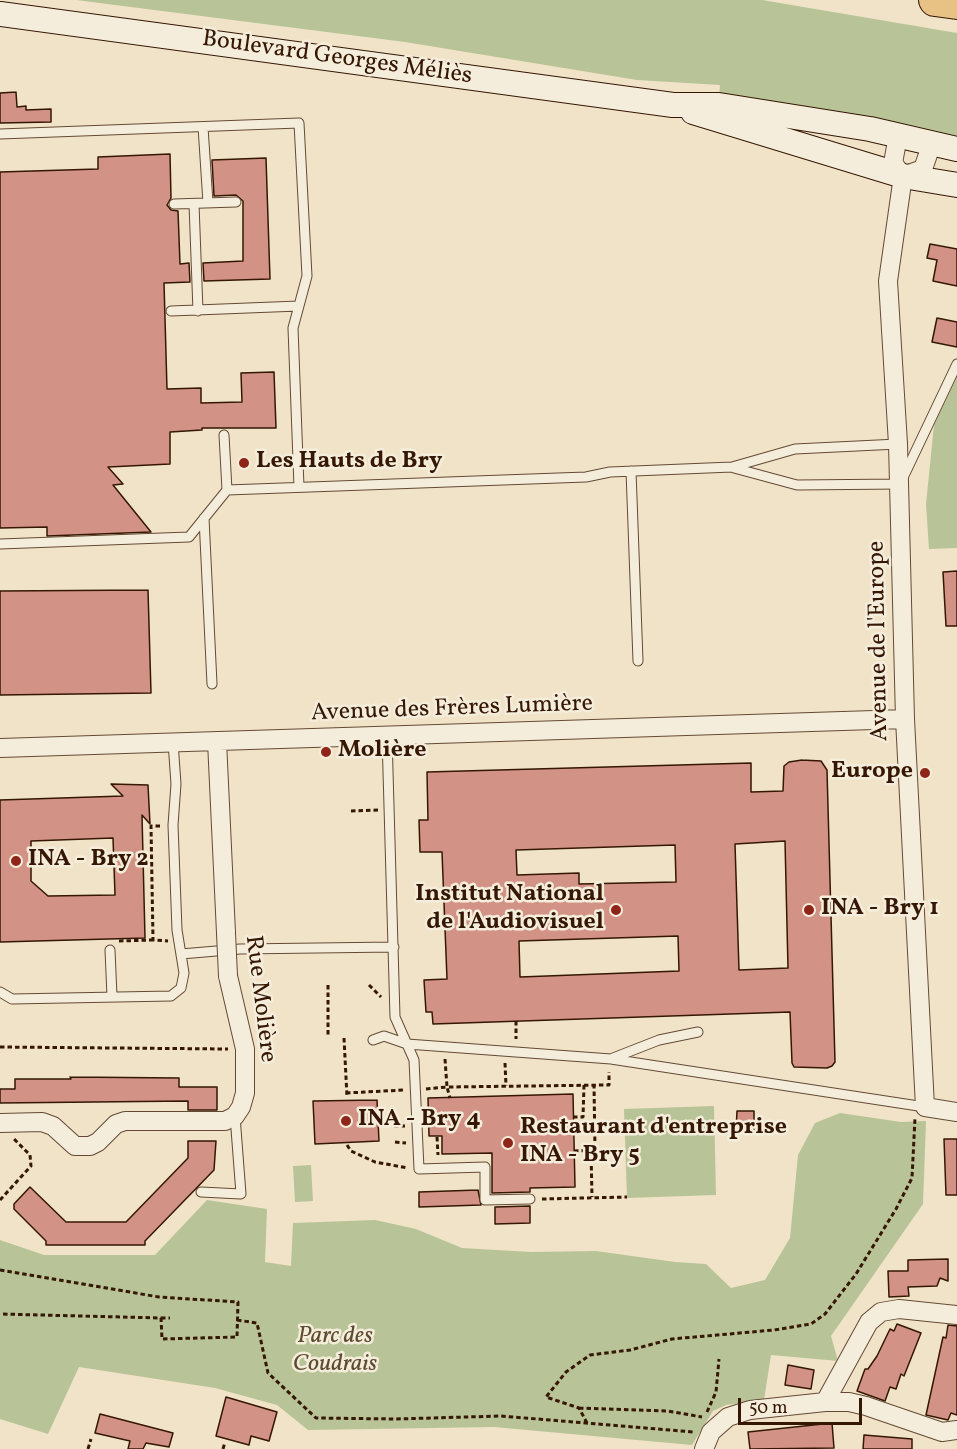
<!DOCTYPE html>
<html>
<head>
<meta charset="utf-8">
<style>
  body { margin:0 }
  #map { position:relative; width:957px; height:1449px; overflow:hidden; background:#f0e3c8; font-family:Vollkorn,serif }
  canvas { display:block }
  .scale { position:absolute; left:738px; top:1398px; width:124px; height:27px; box-sizing:border-box; border:3px solid #351703; border-top:0; padding-left:8px; font-size:18px; line-height:21px; white-space:nowrap; color:#351703; -webkit-text-stroke:4px #f5eddb; paint-order:stroke }
</style>
</head>
<body>
<div id="map">
<canvas width="957" height="1449"></canvas>
<div class="scale">50 m</div>
</div>
<script>
const ctx = document.querySelector('canvas').getContext('2d');
ctx.lineJoin = 'round';
function fillPath(path, color) { ctx.fillStyle = color; ctx.fill(path, 'evenodd'); }
const poly = rows => new Path2D(rows.map(r => 'M' + r).join(''));
function stroke(path, color, width, dash) { ctx.strokeStyle = color; ctx.lineWidth = width; ctx.lineCap = dash ? 'butt' : 'round'; ctx.setLineDash(dash || []); ctx.stroke(path); }
function drawText(font, color, halo, rows, align = 'center') {
  ctx.font = font + ' Vollkorn,serif'; ctx.lineWidth = 5; ctx.setLineDash([]); ctx.textBaseline = 'middle'; ctx.strokeStyle = halo; ctx.fillStyle = color; for (const [text, x, y, turn = 0] of rows) {
    ctx.save(); ctx.translate(x, y); ctx.rotate((+turn || 0) * Math.PI / 180); ctx.textAlign = isNaN(turn) ? turn : align; if (halo) ctx.strokeText(text, 0, 0); ctx.fillText(text, 0, 0); ctx.restore();
  }
}
fillPath(poly([
  [76,0,762,0,957,33,957,137,719,96,720,85,637,80,405,42],
  [957,377,957,548,929,549,926,504,934,425],
  [714,1106,716,1195,627,1198,624,1109],
  [840,1113,901,1122,926,1121,923,1204,831,1336,838,1361,771,1355,764,1400,726,1405,713,1411,692,1445,494,1427,308,1430,277,1405,215,1388,79,1367,48,1434,0,1419,0,1240,44,1255,155,1255,207,1200,267,1209,265,1262,291,1266,293,1223,375,1220,416,1229,462,1248,531,1252,596,1251,675,1262,706,1264,731,1288,765,1280,790,1238,798,1155,815,1123],
  [311,1165,313,1201,295,1202,293,1166]
]), '#b8c497');
const building = poly([
  [16,92,17,107,26,106,26,110,51,109,51,122,0,123,0,93,16,92],
  [170,154,171,198,167,205,171,210,178,211,180,264,189,263,190,282,164,283,167,389,201,388,201,403,242,402,241,373,274,372,276,428,202,428,202,430,170,432,170,464,108,467,123,484,113,485,151,532,47,536,47,527,0,528,0,172,98,169,98,157,170,154],
  [266,158,270,279,204,281,203,263,243,261,243,201,236,195,214,196,212,160,266,158],
  [930,244,957,249,957,286,933,281,937,260,927,258,930,244],
  [937,318,957,322,957,347,932,342,937,318],
  [957,571,957,626,946,626,943,572,957,571],
  [148,590,151,693,0,695,0,591,148,590],
  [802,760,821,761,827,770,835,1062,832,1066,827,1068,794,1067,792,1063,790,1012,433,1024,432,1012,426,1012,424,980,447,979,442,852,420,852,419,820,428,820,427,772,751,763,751,792,783,791,784,766,789,762,802,760],
  [785,841,788,968,739,970,735,844,785,841],
  [675,845,676,882,579,884,579,873,517,875,516,850,675,845],
  [678,936,679,971,520,977,519,941,678,936],
  [111,784,148,785,150,824,142,815,145,938,0,942,0,800,123,796,111,784],
  [113,838,115,895,48,896,31,881,31,841,113,838],
  [70,1077,179,1078,179,1087,217,1087,217,1110,188,1110,188,1101,0,1103,0,1089,15,1089,15,1079,71,1079,70,1077],
  [573,1094,575,1187,530,1188,530,1192,492,1193,492,1153,442,1154,442,1136,429,1136,428,1098,573,1094],
  [377,1100,379,1141,315,1144,313,1101,377,1100],
  [737,1111,754,1111,754,1132,736,1131,737,1111],
  [944,1139,957,1139,957,1195,946,1195,944,1139],
  [188,1141,216,1141,214,1170,145,1241,145,1245,46,1245,46,1241,14,1209,14,1204,30,1187,66,1222,126,1222,188,1158,188,1141],
  [478,1190,481,1205,419,1207,419,1192,478,1190],
  [530,1206,530,1223,495,1224,495,1207,530,1206],
  [948,1259,948,1281,940,1278,937,1286,908,1287,909,1296,889,1297,888,1271,908,1271,908,1260,948,1259],
  [897,1324,921,1333,904,1376,901,1374,896,1389,890,1387,885,1401,857,1391,865,1369,868,1369,877,1356,890,1329,894,1331,897,1324],
  [948,1325,957,1326,957,1415,951,1413,948,1420,926,1415,943,1337,946,1338,948,1325],
  [788,1365,814,1370,811,1389,785,1385,788,1365],
  [226,1397,277,1412,269,1441,251,1436,249,1445,216,1436,226,1397],
  [100,1414,173,1433,169,1447,146,1443,143,1449,128,1449,130,1441,95,1433,100,1414],
  [832,1423,834,1448,750,1449,748,1432,832,1423],
  [864,1435,912,1439,912,1449,863,1449,864,1435]
]);
fillPath(building, '#d29285');
stroke(building, '#351703', 1.5);
const service = poly([
  [203,127,208,203],
  [0,134,299,123,307,276,293,328,299,487],
  [174,204,236,202],
  [194,204,198,311],
  [171,311,299,306],
  [734,468,797,485,900,484,957,364],
  [631,471,638,661],
  [227,490,586,477,610,472,732,467,795,449,898,444],
  [204,518,212,684],
  [0,544,189,537,227,490,224,435],
  [387,736,395,1017,414,1060,419,1169,485,1167,485,1200,530,1199],
  [110,950,112,996],
  [181,954,240,949,394,947],
  [0,992,12,999,171,996,181,988,184,973,177,930,173,825,176,784,173,742],
  [373,1040,384,1036,407,1044,611,1059,925,1107],
  [613,1058,659,1040,698,1032],
  [201,1192,241,1194,235,1116]
]);
const minor = poly([
  [898,136,893,163,903,176],
  [903,176,888,281,898,444,905,719,925,1107,957,1112],
  [903,176,923,169,932,143],
  [217,741,226,933],
  [0,748,905,719],
  [0,1123,42,1122,53,1126,75,1146,90,1146,98,1142,116,1124,125,1121,225,1121,235,1116,241,1107,245,1093,245,1049,228,976],
  [825,1402,869,1322,881,1312,899,1309,957,1315],
  [704,1449,711,1432,728,1417,750,1410,825,1402,849,1402,866,1406,942,1432,957,1430]
]);
const secondary = poly([
  [0,14,673,105,719,105,870,129,957,149],
  [693,112,903,176,957,185]
]);
const motorway = poly([
  [935,0,957,3]
]);
stroke(service, '#644a34', 11);
stroke(minor, '#644a34', 20);
stroke(secondary, '#351703', 26);
stroke(motorway, '#351703', 34);
stroke(poly([
  [351,811,379,810],
  [160,826,151,826,153,940,168,941],
  [119,941,153,940],
  [328,985,328,1037],
  [369,985,381,997],
  [516,1021,516,1039],
  [344,1038,347,1097],
  [0,1047,228,1049],
  [445,1059,447,1087,609,1085,609,1072],
  [505,1063,506,1086],
  [426,1089,447,1087,450,1098],
  [346,1093,404,1090],
  [573,1117,583,1117,584,1085],
  [394,1126,405,1126],
  [437,1137,438,1155],
  [395,1142,406,1143],
  [347,1145,351,1151,375,1162,408,1168],
  [574,1151,595,1150,594,1085],
  [591,1151,592,1197],
  [542,1199,627,1197],
  [0,1200,31,1166,30,1155,14,1139],
  [0,1270,159,1297,238,1302,237,1337,162,1339,161,1318,0,1314],
  [161,1318,170,1318],
  [237,1320,257,1323,268,1373,316,1418,396,1419,501,1416,694,1432],
  [579,1408,668,1411,702,1417],
  [707,1412,716,1392,719,1359],
  [587,1423,579,1408,546,1397,566,1372,590,1355,630,1350,672,1339,774,1330,811,1324,825,1314,856,1274,896,1209,912,1178,915,1118],
  [88,1449,91,1439],
  [223,1449,225,1442]
]), '#351703', 3, [4.5, 3]);
stroke(service, '#f5eddb', 9);
stroke(minor, '#f5eddb', 18);
stroke(secondary, '#f5eddb', 24);
stroke(motorway, '#e8c284', 32);
const minorBridge = poly([
  [226,933,228,976]
]);
stroke(minorBridge, '#644a34', 20, []);
stroke(minorBridge, '#f5eddb', 18);
for (const [x, y, r, color] of [
  [244,463,6,"#8f2418"],
  [326,752,6,"#8f2418"],
  [925,773,6,"#8f2418"],
  [16,861,6,"#8f2418"],
  [616,910,6,"#8f2418"],
  [809,910,6,"#8f2418"],
  [346,1121,6,"#8f2418"],
  [508,1143,6,"#8f2418"]
]) { const dot = new Path2D(); dot.arc(x, y, r, 0, 2 * Math.PI); ctx.fillStyle = color; ctx.fill(dot); stroke(dot, '#f5eddb', 2); }
drawText('24px', '#351703', '#f5eddb', [
  ["Boulevard Georges Méliès",337,59,8],
  ["Avenue de l'Europe",880,641,-91],
  ["Avenue des Frères Lumière",452,710,-2],
  ["Rue Molière",259,999,83]
]);
drawText('bold 24px', '#351703', '#f5eddb', [
  ["Les Hauts de Bry",256,463],
  ["Molière",338,752],
  ["Europe",913,773,"right"],
  ["INA - Bry 2",28,861],
  ["Institut National",604,896,"right"],
  ["de l'Audiovisuel",604,924,"right"],
  ["INA - Bry 1",821,910],
  ["INA - Bry 4",358,1121],
  ["Restaurant d'entreprise",520,1129],
  ["INA - Bry 5",520,1157]
], 'left');
drawText('italic 24px', '#5c4b2f', '#f5eddb', [
  ["Parc des",335,1338],
  ["Coudrais",335,1366]
]);
</script>
</body>
</html>
